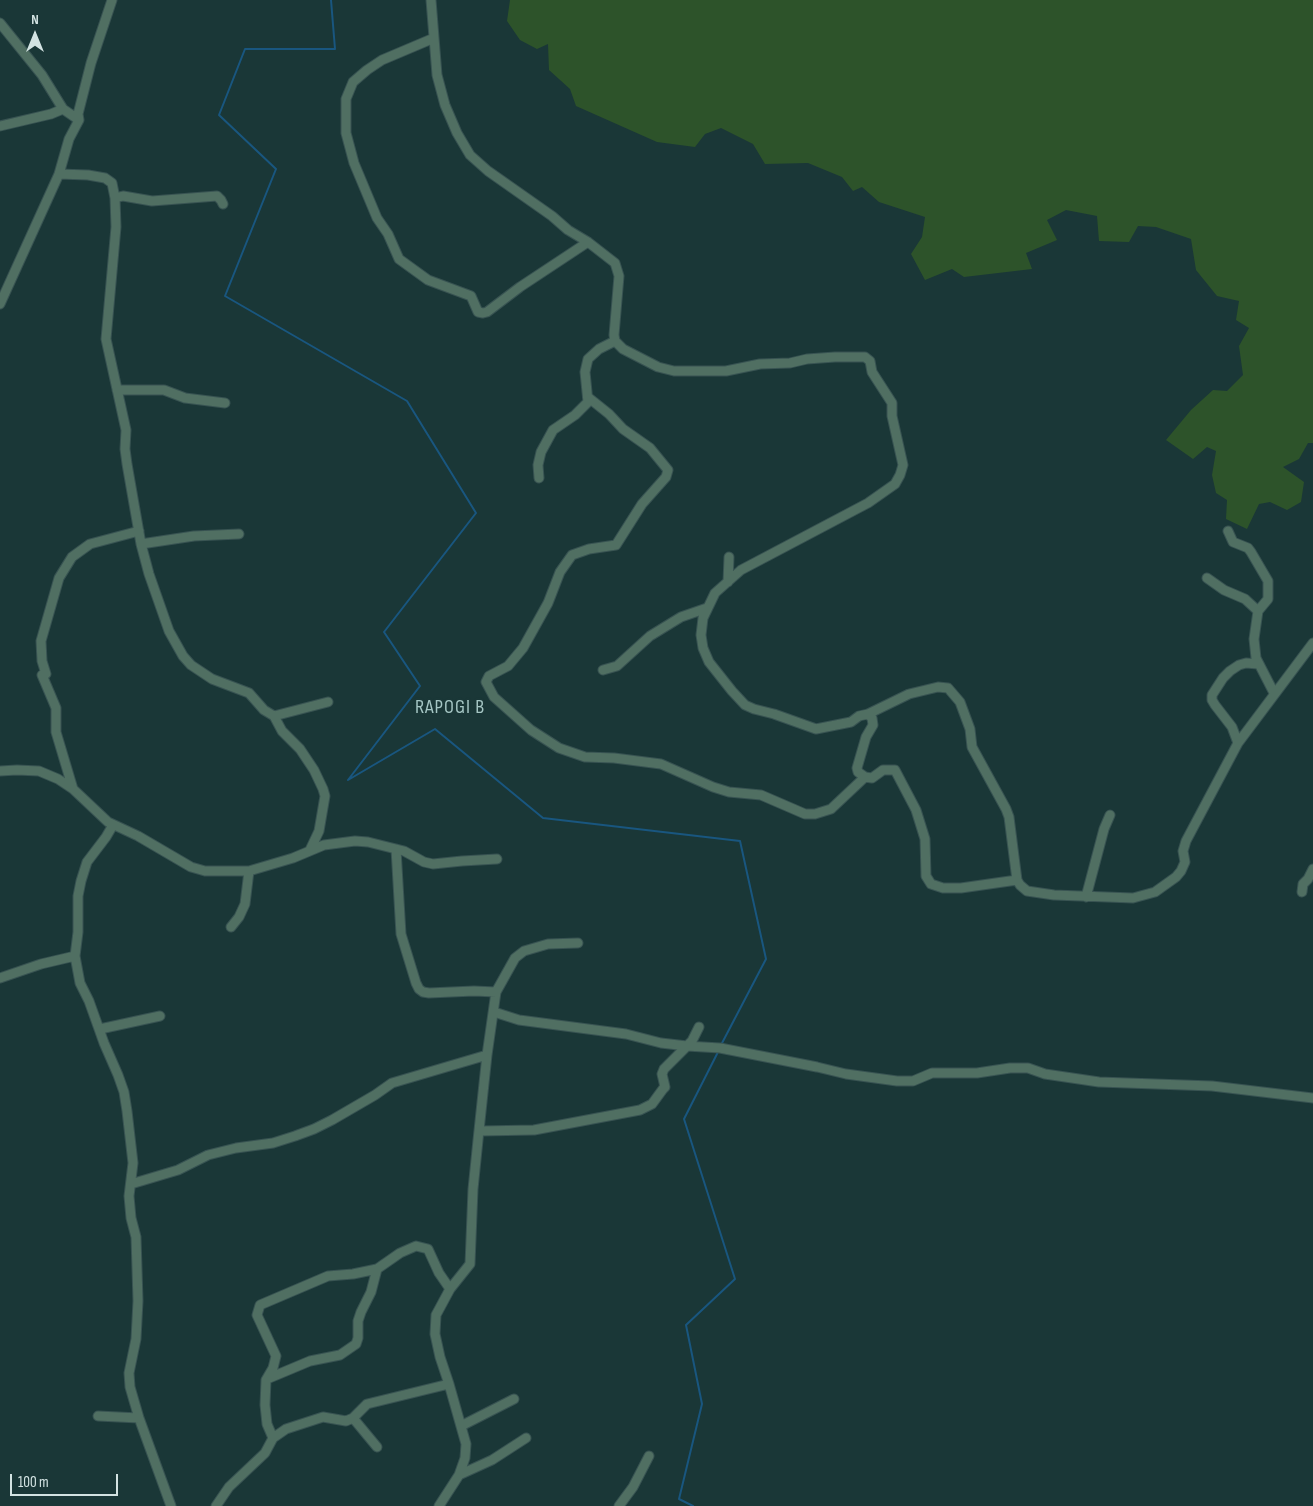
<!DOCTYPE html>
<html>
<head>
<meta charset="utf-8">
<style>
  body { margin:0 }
  #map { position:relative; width:1313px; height:1506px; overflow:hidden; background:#1a3737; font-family:"Sofia Sans Condensed",sans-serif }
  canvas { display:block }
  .north { position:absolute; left:10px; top:10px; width:50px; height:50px; -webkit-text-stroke:4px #1a3737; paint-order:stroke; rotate:0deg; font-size:14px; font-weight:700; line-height:20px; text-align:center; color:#d3e3e2 }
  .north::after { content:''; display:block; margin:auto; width:18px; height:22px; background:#d3e3e2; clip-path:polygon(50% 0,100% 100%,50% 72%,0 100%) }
  .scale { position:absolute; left:10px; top:1474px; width:108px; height:22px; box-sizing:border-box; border:2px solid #d3e3e2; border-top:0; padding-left:6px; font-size:15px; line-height:18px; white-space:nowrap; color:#d3e3e2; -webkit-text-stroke:4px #1a3737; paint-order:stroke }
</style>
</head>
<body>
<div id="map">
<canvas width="1313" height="1506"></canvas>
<div class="north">N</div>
<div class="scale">100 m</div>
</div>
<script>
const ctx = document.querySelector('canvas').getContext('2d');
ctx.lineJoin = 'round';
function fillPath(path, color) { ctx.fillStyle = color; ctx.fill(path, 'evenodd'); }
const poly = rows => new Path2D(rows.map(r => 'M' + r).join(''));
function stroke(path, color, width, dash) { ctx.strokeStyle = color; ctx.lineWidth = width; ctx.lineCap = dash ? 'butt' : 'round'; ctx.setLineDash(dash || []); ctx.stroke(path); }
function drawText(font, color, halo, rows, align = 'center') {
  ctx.font = font + ' "Sofia Sans Condensed",sans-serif'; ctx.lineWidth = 4.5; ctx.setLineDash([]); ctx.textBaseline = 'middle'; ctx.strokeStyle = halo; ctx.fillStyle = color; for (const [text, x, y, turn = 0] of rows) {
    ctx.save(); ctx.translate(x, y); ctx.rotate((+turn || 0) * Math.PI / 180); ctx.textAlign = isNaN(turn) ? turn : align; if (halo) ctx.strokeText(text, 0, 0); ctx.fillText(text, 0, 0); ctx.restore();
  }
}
fillPath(poly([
  [510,0,1313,0,1313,443,1308,443,1299,459,1283,467,1304,482,1301,502,1287,510,1270,502,1259,504,1247,529,1226,519,1227,500,1216,493,1212,475,1216,451,1207,447,1193,459,1166,440,1191,410,1213,390,1227,391,1243,375,1239,346,1249,328,1236,320,1239,301,1217,296,1196,270,1191,239,1156,227,1138,226,1129,242,1099,241,1097,216,1066,210,1047,220,1057,240,1026,253,1032,269,964,277,952,269,925,280,911,254,922,237,925,217,879,202,862,187,853,191,842,177,808,163,765,164,753,144,721,128,705,134,695,147,657,142,576,106,570,89,549,70,548,44,537,49,520,40,507,21]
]), '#2d532a');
stroke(poly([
  [331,0,335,49,245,49,219,115,276,169,225,296,407,401,476,513,384,632,420,686,348,780,435,729,543,818,740,841,766,959,721,1045],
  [693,1506,679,1499,702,1404,686,1325,735,1279,684,1119,718,1052]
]), '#19567f', 2);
const minor = poly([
  [431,0,437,75,445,105,457,133,470,155,488,171,552,216,568,230,588,242,615,263,619,276,614,335,615,341,623,349,658,367,674,371,726,371,760,364,790,363,807,359,835,357,865,357,870,361,872,372,892,403,892,416,903,465,900,475,895,484,868,503,741,570,715,593,703,618,701,635,703,648,709,662,732,691,745,705,754,709,774,714,816,729,851,722,859,716,868,714,872,718,873,725,866,737,857,768,858,772,865,777,872,778,883,770,895,770,916,810,925,839,926,876,931,884,943,888,961,888,1017,880],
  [0,23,42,75,63,109,79,120],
  [434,38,382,60,367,70,353,82,346,99,346,133,354,163,377,218,388,234,399,259,428,280,471,296,478,312,483,313,487,312,520,287,588,242],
  [0,126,51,114,63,109],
  [59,174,88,175,105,178,112,183,115,198,116,227,106,339,126,430,125,449,127,464,141,544,149,574,169,631,183,656,191,665,212,679,249,693,264,710,274,716,282,731,300,749,314,770,323,789,325,796,319,831,310,850],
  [115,198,123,196,152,201,217,196,221,200,223,204],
  [0,304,59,174,69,139,79,120,78,114,91,63,112,0],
  [117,390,164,390,185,398,225,403],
  [589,398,609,414,623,429,650,448,668,470,666,477,642,504,616,545,589,549,572,555,560,572,548,603,523,648,508,666,489,676,486,682,494,697,531,730,559,748,585,757,614,758,661,764,713,787,729,792,761,795,805,814,815,814,831,809,865,777],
  [539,478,538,465,541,452,553,430,575,415,588,402,585,372,588,359,599,349,615,341],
  [1228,531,1233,542,1248,548,1251,552,1268,581,1268,599,1258,611],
  [141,544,194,536,239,534],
  [1207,578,1224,590,1245,599,1258,611,1254,639,1256,658,1274,693],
  [728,582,729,557],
  [603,670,617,666,650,636,681,617,707,608],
  [46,674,42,661,41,641,59,578,72,557,90,544,139,531],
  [42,675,56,708,56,732,73,789],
  [868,714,909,694,938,687,948,688,960,702,970,729,972,747,1006,809,1009,817,1017,880,1020,885,1027,891,1054,895,1133,898,1155,892,1176,877,1181,871,1185,862,1183,851,1186,841,1238,743,1313,643],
  [274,716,328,702],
  [1238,743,1232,727,1215,705,1212,700,1212,695,1223,678,1230,671,1239,665,1246,663,1258,664],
  [0,771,17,770,39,771,58,779,73,789,108,822,138,836,191,867,205,871,249,871,293,858,324,845,355,841,368,842,404,851,424,862,433,864,462,861,497,859],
  [113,825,106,837,87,862,81,881,78,896,78,932,75,956,80,983,89,1001,104,1043,118,1075,124,1092,127,1111,133,1163,129,1196,131,1218,136,1237,138,1301,136,1339,129,1373,130,1387,139,1418,171,1506],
  [396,849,401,934,416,983,419,989,423,992,429,993,474,991,496,992],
  [1302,892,1303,884,1308,879,1313,869],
  [1086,897,1104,829,1110,815],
  [231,927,239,917,245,904,249,871],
  [0,978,41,964,75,956],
  [494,1012,519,1020,626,1034,661,1043,687,1046,692,1041,699,1027],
  [100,1029,160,1016],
  [480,1131,534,1130,640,1110,652,1104,663,1089,665,1087,662,1074,664,1069,687,1046,720,1048,817,1067,846,1074,897,1081,913,1081,932,1073,977,1073,1010,1068,1028,1068,1045,1074,1099,1082,1212,1086,1313,1098],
  [131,1184,178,1170,208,1155,236,1148,273,1143,295,1136,314,1129,332,1120,375,1095,392,1083,487,1055],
  [267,1379,310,1361,340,1355,356,1344,358,1338,358,1321,361,1312,371,1292,377,1269],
  [98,1416,139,1418],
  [353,1418,377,1447],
  [461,1426,514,1399],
  [273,1438,267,1424,265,1405,266,1380,273,1368,276,1356,257,1315,260,1305,328,1276,353,1274,377,1269,400,1253,416,1246,428,1249,439,1273,450,1289],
  [459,1475,492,1460,526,1438],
  [216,1506,229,1487,265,1453,273,1438,286,1429,323,1417,346,1421,353,1418,367,1404,449,1384],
  [439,1506,459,1475,465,1458,466,1444,449,1384,440,1357,435,1334,436,1315,450,1289,470,1264,473,1189,478,1140,487,1055,496,992,515,958,524,951,548,944,578,943],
  [619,1506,633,1487,649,1456]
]);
stroke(minor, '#385352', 11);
stroke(minor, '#506f62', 9);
ctx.letterSpacing = '1px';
drawText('20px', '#a5c6c4', '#1a3737', [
  ["RAPOGI B",450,708]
]);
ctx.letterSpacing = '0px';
</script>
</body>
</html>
